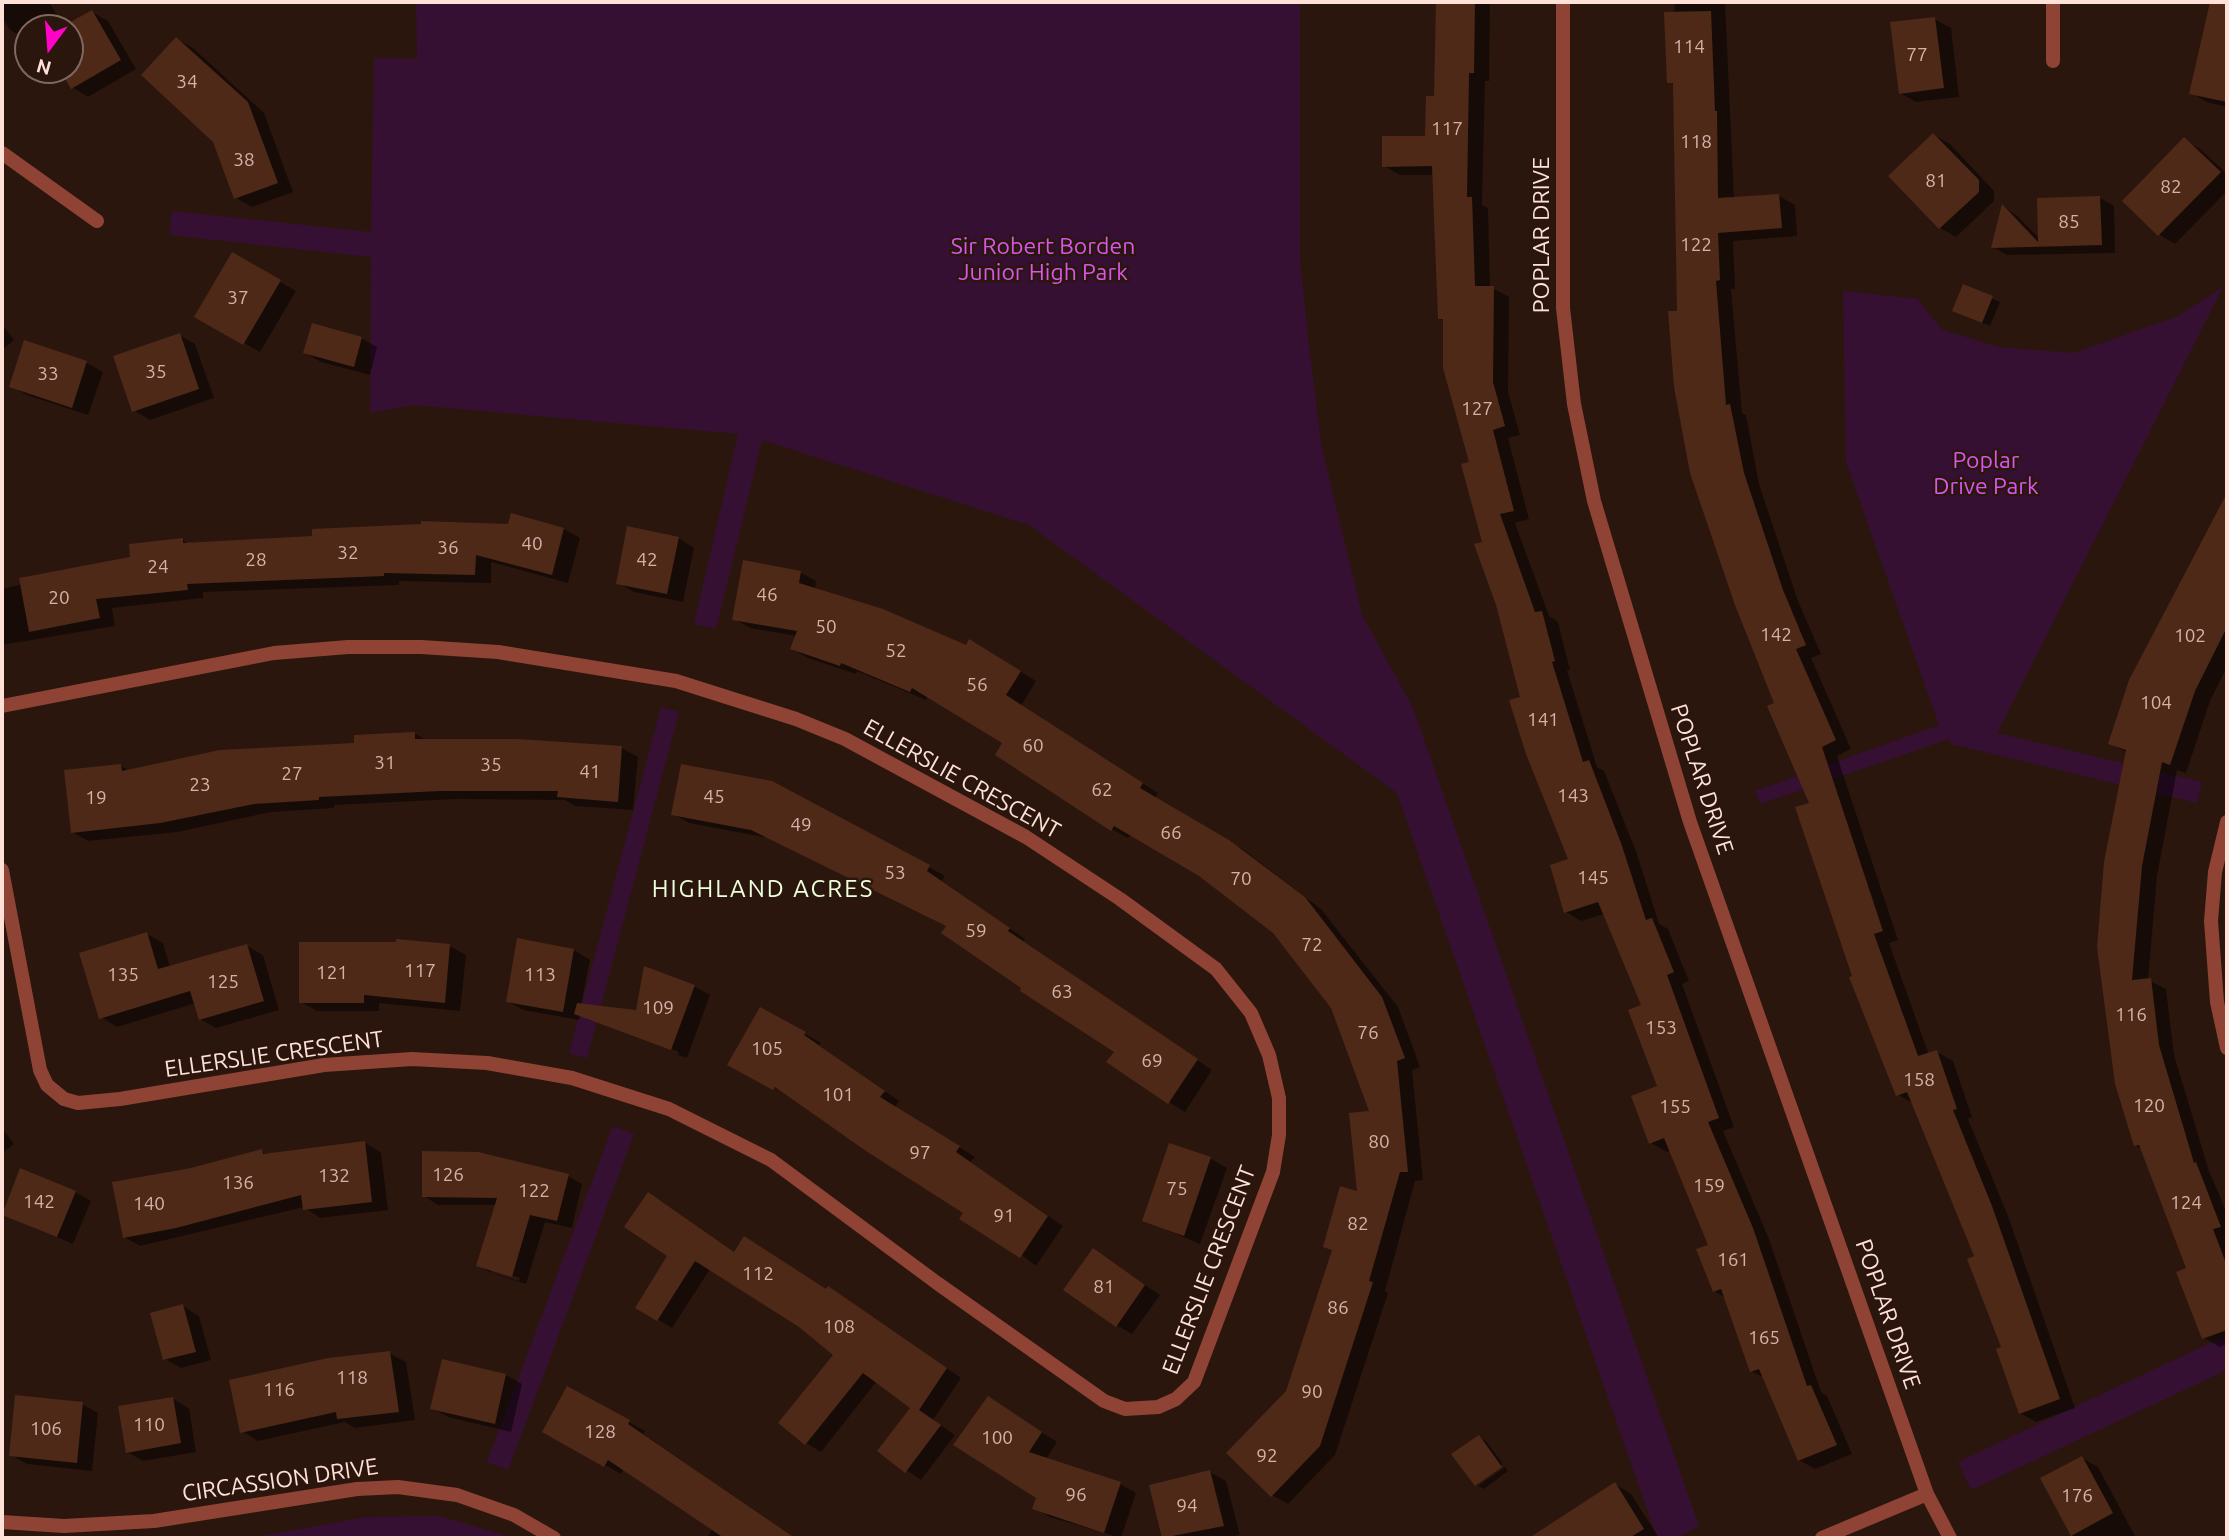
<!DOCTYPE html>
<html>
<head>
<meta charset="utf-8">
<style>
  body { margin:0 }
  #map { position:relative; width:2229px; height:1540px; overflow:hidden; background:#2b160e; font-family:Ubuntu,sans-serif }
  canvas { display:block }
  .frame { position:absolute; inset:0; border:4px solid #ffe1d8; pointer-events:none }
  .north { position:absolute; left:14px; top:14px; width:70px; height:70px; box-sizing:border-box; background:#2b160e; border:2px solid #80675f; border-radius:50%; rotate:196deg; font-size:19px; font-weight:700; line-height:28px; text-align:center; color:#ffe1d8 }
  .north::after { content:''; display:block; margin:auto; width:24px; height:32px; background:#ff04c7; clip-path:polygon(50% 0,100% 100%,50% 72%,0 100%) }
</style>
</head>
<body>
<div id="map">
<canvas width="2229" height="1540"></canvas>
<div class="frame"></div>
<div class="north">N</div>
</div>
<script>
const ctx = document.querySelector('canvas').getContext('2d');
ctx.lineJoin = 'round';
function fillPath(path, color) { ctx.fillStyle = color; ctx.fill(path, 'evenodd'); }
const poly = rows => new Path2D(rows.map(r => 'M' + r).join(''));
function stroke(path, color, width, dash) { ctx.strokeStyle = color; ctx.lineWidth = width; ctx.lineCap = dash ? 'butt' : 'round'; ctx.setLineDash(dash || []); ctx.stroke(path); }
function drawText(font, color, halo, rows, align = 'center') {
  ctx.font = font + ' Ubuntu,sans-serif'; ctx.lineWidth = 5; ctx.setLineDash([]); ctx.textBaseline = 'middle'; ctx.strokeStyle = halo; ctx.fillStyle = color; for (const [text, x, y, turn = 0] of rows) {
    ctx.save(); ctx.translate(x, y); ctx.rotate((+turn || 0) * Math.PI / 180); ctx.textAlign = isNaN(turn) ? turn : align; if (halo) ctx.strokeText(text, 0, 0); ctx.fillText(text, 0, 0); ctx.restore();
  }
}
fillPath(poly([
  [416,2,1300,2,1300,258,1308,337,1321,444,1362,615,1413,708,1699,1526,1676,1538,1657,1538,1397,793,1029,525,762,440,716,629,694,624,738,434,415,405,370,413,371,257,169,235,172,211,371,232,374,58,417,59],
  [2223,287,1997,733,2202,782,2197,803,1951,744,1949,739,1760,804,1755,791,1939,725,1846,462,1843,291,1918,299,1941,329,1998,347,2074,353,2178,316],
  [661,707,679,712,587,1058,569,1053],
  [613,1126,634,1134,508,1470,487,1462],
  [2227,1335,2227,1370,1971,1490,1958,1462],
  [439,1516,514,1538,249,1538,367,1517]
]), '#361032');
fillPath(poly([
  [2,2,49,2,59,18,43,28,28,28,26,39,10,30,2,17],
  [1437,2,1490,2,1489,81,1485,81,1482,205,1488,208,1490,287,1509,297,1508,392,1520,435,1508,438,1529,519,1515,523,1549,616,1558,622,1570,670,1567,670,1597,767,1604,771,1637,854,1659,924,1668,929,1689,981,1682,984,1734,1127,1723,1131,1769,1239,1821,1392,1827,1396,1852,1454,1815,1469,1799,1460,1765,1378,1751,1371,1726,1298,1714,1291,1710,1246,1671,1150,1667,1152,1651,1143,1660,1087,1643,1006,1604,914,1581,921,1566,912,1570,860,1522,698,1484,543,1445,321,1439,318,1434,175,1400,175,1384,166,1427,138,1436,98],
  [1675,2,1725,2,1734,199,1779,196,1795,205,1797,236,1733,241,1735,289,1731,289,1742,413,1746,415,1759,484,1798,601,1821,654,1811,658,1851,749,1837,756,1898,940,1889,943,1929,1055,1937,1052,1953,1061,1972,1117,1968,1119,2008,1216,2075,1408,2036,1422,2020,1413,1976,1257,1914,1104,1897,1094,1854,977,1812,804,1776,704,1679,312,1675,85,1669,82],
  [2212,2,2227,2,2227,107,2207,102,2191,93],
  [92,12,108,21,136,69,88,97,72,87,62,70,70,70,70,28,64,28],
  [1934,19,1951,28,1959,97,1916,102,1900,93],
  [177,39,193,48,264,113,293,192,252,207,236,198],
  [1934,135,1950,144,1994,191,1994,201,1956,237,1940,228],
  [2184,140,2200,149,2227,174,2227,191,2175,244,2160,235,2124,201],
  [2100,198,2114,206,2115,253,2007,255,1993,247,2003,207,2016,215,2040,239],
  [233,254,296,291,260,352,197,316],
  [1964,286,2000,302,1990,326,1962,315],
  [2,324,14,340,2,350],
  [179,335,195,344,214,398,150,420,134,410],
  [361,338,377,347,370,375,321,362,306,353],
  [26,342,87,363,103,372,88,415,27,395,11,386],
  [2227,496,2227,667,2210,701,2186,773,2177,770,2157,876,2148,980,2166,989,2174,1055,2209,1171,2227,1213,2227,1344,2220,1347,2204,1338,2189,1269,2143,1150,2135,1145,2127,753,2110,743,2184,575],
  [512,516,564,529,580,538,568,583,491,562,491,583,399,581,399,585,203,592,203,598,112,608,115,626,2,645,2,589,132,558,182,540,189,544,510,525],
  [678,538,694,548,683,602,634,592,618,583],
  [800,572,816,581,815,590,967,647,986,651,1036,681,1021,706,1158,793,1155,798,1245,851,1321,909,1398,1007,1420,1067,1412,1070,1423,1180,1415,1181,1385,1291,1388,1293,1335,1455,1288,1504,1272,1495,1287,1392,1333,1251,1325,1246,1359,1193,1371,1113,1333,1007,1274,932,1200,874,1131,834,1128,838,1112,829,997,755,1005,742,928,696,926,700,857,671,856,674,808,658,792,649,797,636,750,628,734,619],
  [414,733,426,740,622,748,638,757,633,810,575,806,565,800,457,799,334,805,334,808,271,812,177,832,88,841,72,832,121,766,129,771,356,745],
  [682,766,929,867,945,876,942,881,1025,939,1023,941,1212,1070,1185,1112,1169,1102,1116,1052,1024,988,948,927,769,838,689,823,673,814],
  [147,934,163,943,170,967,247,946,263,955,279,1010,216,1028,200,1019,196,1003,117,1027,101,1017],
  [450,946,466,955,460,1011,379,1003,379,1011,317,1011,301,1002],
  [574,950,590,960,581,1005,637,1012,694,986,710,995,687,1058,678,1055,679,1052,591,1018,591,1021,580,1015,579,1020,523,1010,507,1001],
  [761,1009,821,1043,819,1045,899,1101,895,1107,975,1157,970,1162,1063,1226,1036,1266,966,1212,791,1096,730,1064],
  [2,1128,14,1144,2,1153],
  [365,1143,381,1152,388,1210,320,1218,304,1207,140,1246,124,1237,192,1169,261,1151,268,1155],
  [1170,1145,1211,1159,1227,1168,1200,1244,1144,1220],
  [568,1176,582,1184,572,1228,545,1222,526,1284,493,1274,478,1265,496,1205,438,1205,424,1196],
  [491,1269,520,1278,519,1281,491,1273],
  [75,1192,91,1201,73,1244,4,1214],
  [664,1203,735,1253,843,1297,961,1378,933,1420,955,1435,921,1480,879,1451,912,1408,877,1381,821,1452,806,1443,836,1354,800,1326,710,1269,672,1328,637,1307,669,1255],
  [1093,1250,1160,1295,1132,1334,1116,1325],
  [183,1306,199,1316,211,1360,181,1368,165,1359],
  [389,1353,406,1362,415,1420,355,1428,345,1422,258,1441,242,1431],
  [443,1361,506,1375,522,1384,511,1432,448,1417,432,1408],
  [173,1399,189,1408,196,1452,143,1461,127,1452],
  [82,1404,98,1413,92,1471,27,1464,11,1455],
  [1004,1408,1057,1442,1046,1459,1120,1484,1136,1493,1121,1538,1050,1517,1034,1508,1038,1497],
  [629,1422,645,1431,643,1434,795,1538,707,1538,713,1528,624,1469,621,1474,544,1431],
  [1479,1437,1486,1441,1503,1464,1477,1485,1454,1454],
  [2082,1458,2098,1467,2136,1538,2074,1538,2043,1478],
  [1505,1467,1508,1471,1484,1489,1478,1486],
  [1210,1472,1226,1481,1240,1535,1225,1538,1164,1538,1151,1487],
  [1615,1484,1631,1494,1659,1538,1531,1538]
]), '#0007');
fillPath(poly([
  [1436,2,1475,2,1474,73,1469,73,1467,197,1472,197,1475,286,1494,286,1493,382,1505,426,1493,430,1514,511,1500,514,1535,612,1542,611,1555,661,1552,662,1583,762,1589,760,1621,843,1646,920,1652,918,1674,972,1667,975,1719,1118,1708,1122,1753,1228,1807,1386,1811,1385,1837,1445,1798,1461,1759,1369,1750,1372,1721,1289,1713,1292,1696,1249,1708,1245,1664,1138,1649,1144,1631,1096,1657,1086,1628,1010,1641,1005,1598,902,1564,913,1550,865,1568,859,1526,754,1509,700,1520,697,1496,605,1474,544,1482,542,1461,464,1469,462,1443,368,1443,319,1438,319,1432,166,1382,167,1382,136,1425,136,1426,96,1434,96],
  [2210,2,2227,2,2227,102,2189,94],
  [92,10,121,60,71,89,60,70,70,70,70,28,60,28],
  [1711,11,1715,111,1717,111,1718,198,1779,194,1782,228,1718,233,1720,280,1716,281,1726,405,1730,404,1744,473,1783,590,1806,645,1796,649,1836,740,1822,747,1883,931,1874,934,1918,1056,1937,1050,1957,1109,1953,1110,1992,1206,2060,1399,2019,1414,1996,1349,2001,1347,1967,1259,1974,1256,1907,1092,1896,1096,1849,977,1852,976,1795,807,1809,803,1767,706,1774,703,1735,605,1690,473,1674,387,1668,311,1677,311,1673,83,1667,83,1664,12],
  [1935,17,1944,88,1899,94,1890,22],
  [176,37,248,102,278,183,234,199,213,142,141,75],
  [1933,133,1979,180,1979,192,1939,229,1888,176],
  [2184,137,2221,172,2158,236,2122,201],
  [2100,196,2102,245,1991,248,2002,204,2038,242,2037,198],
  [232,252,281,280,243,345,194,317],
  [1963,284,1993,296,1982,323,1952,311],
  [312,323,362,337,354,367,303,353],
  [180,333,199,389,132,412,113,356],
  [24,340,87,361,72,408,9,387],
  [2227,493,2227,627,2195,691,2170,765,2162,762,2142,866,2132,980,2151,978,2159,1045,2194,1163,2196,1162,2221,1227,2213,1229,2227,1266,2227,1330,2202,1339,2176,1272,2186,1268,2139,1145,2134,1146,2115,1084,2097,947,2104,862,2126,750,2108,744,2129,680],
  [511,513,564,528,552,575,476,555,475,575,384,573,384,576,187,584,188,590,96,599,100,618,29,632,19,578,130,557,129,544,183,538,183,543,312,536,312,529,421,524,421,521,508,524],
  [627,526,679,537,667,594,616,584],
  [743,560,801,571,799,583,883,609,966,645,969,639,1021,671,1006,695,1143,783,1140,788,1229,840,1305,897,1382,997,1405,1058,1397,1061,1408,1172,1400,1172,1369,1281,1373,1282,1320,1446,1271,1497,1226,1453,1286,1391,1332,1250,1323,1247,1340,1186,1357,1191,1349,1113,1369,1111,1331,1008,1273,933,1199,876,1114,826,1111,831,995,755,1002,743,912,688,910,692,841,663,840,666,790,649,797,631,732,620],
  [415,732,415,739,518,739,622,746,618,802,557,797,558,791,440,791,319,797,319,800,254,804,160,823,71,833,64,770,121,764,122,771,220,750,354,743,354,735],
  [681,764,772,781,930,865,927,871,1010,928,1008,931,1198,1059,1168,1104,1106,1062,1114,1052,1020,991,1021,988,941,933,946,926,751,830,671,815],
  [147,932,158,969,247,944,264,1001,199,1020,190,991,99,1019,79,953],
  [517,938,574,949,563,1012,506,1002],
  [396,939,450,944,445,1003,364,995,364,1003,299,1003,299,942,396,942],
  [644,966,695,985,671,1050,574,1014,577,1003,636,1010],
  [760,1007,806,1032,804,1035,885,1091,880,1097,960,1146,956,1152,1048,1216,1020,1258,959,1219,963,1213,866,1151,775,1087,773,1090,727,1065],
  [365,1141,372,1202,303,1210,301,1195,176,1228,123,1238,112,1182,191,1168,262,1149,263,1154],
  [1169,1143,1211,1157,1184,1236,1142,1221],
  [422,1151,478,1152,569,1174,557,1221,530,1215,512,1277,476,1266,497,1198,422,1197],
  [20,1168,76,1191,57,1237,2,1215],
  [648,1192,734,1252,744,1236,826,1289,828,1286,947,1368,919,1410,941,1425,905,1473,877,1451,910,1408,863,1373,805,1445,778,1423,833,1355,799,1327,695,1261,657,1321,635,1308,667,1256,624,1227],
  [1093,1248,1145,1285,1116,1327,1063,1290],
  [183,1304,196,1352,163,1360,150,1313],
  [390,1351,399,1412,337,1419,336,1412,240,1433,229,1380,328,1358],
  [442,1359,506,1374,495,1424,430,1409],
  [567,1386,630,1420,628,1424,795,1538,724,1538,608,1460,604,1467,542,1432],
  [15,1395,83,1402,77,1463,9,1456],
  [988,1396,1042,1432,1029,1452,1121,1482,1104,1533,1032,1509,1036,1498,953,1445],
  [173,1397,181,1443,126,1453,118,1406],
  [1479,1435,1502,1467,1475,1486,1451,1454],
  [2082,1456,2113,1513,2071,1536,2040,1478],
  [1210,1470,1224,1526,1162,1538,1149,1485],
  [1615,1482,1644,1529,1629,1538,1529,1538]
]), '#4e2918');
stroke(poly([
  [1563,2,1563,308,1574,404,1594,501,1690,822,1927,1494,1950,1538],
  [2053,61,2053,2],
  [2,153,97,221],
  [2,706,274,653,348,647,421,647,498,652,676,681,796,719,845,739,1026,837,1120,899,1216,969,1251,1013,1269,1055,1279,1098,1279,1135,1273,1172,1194,1382,1176,1399,1158,1407,1125,1409,1104,1401,937,1283,771,1160,669,1109,572,1078,487,1063,412,1059,324,1065,120,1099,78,1103,64,1099,47,1085,40,1070,2,870],
  [2227,822,2215,872,2211,921,2217,1002,2227,1048],
  [2,1522,64,1526,154,1521,357,1489,398,1487,457,1495,514,1515,554,1538],
  [1822,1538,1927,1494]
]), '#8f4334', 14);
drawText('19px', '#d3b3a8', null, [
  ["114",1689,47],
  ["77",1917,55],
  ["34",187,82],
  ["117",1447,129],
  ["118",1696,142],
  ["38",244,160],
  ["81",1936,181],
  ["82",2171,187],
  ["85",2069,222],
  ["122",1696,245],
  ["37",238,298],
  ["35",156,372],
  ["33",48,374],
  ["127",1477,409],
  ["40",532,544],
  ["36",448,548],
  ["32",348,553],
  ["28",256,560],
  ["42",647,560],
  ["24",158,567],
  ["46",767,595],
  ["20",59,598],
  ["50",826,627],
  ["142",1776,635],
  ["102",2190,636],
  ["52",896,651],
  ["56",977,685],
  ["104",2156,703],
  ["141",1543,720],
  ["60",1033,746],
  ["31",385,763],
  ["35",491,765],
  ["41",590,772],
  ["27",292,774],
  ["23",200,785],
  ["62",1102,790],
  ["143",1573,796],
  ["45",714,797],
  ["19",96,798],
  ["49",801,825],
  ["66",1171,833],
  ["53",895,873],
  ["145",1593,878],
  ["70",1241,879],
  ["59",976,931],
  ["72",1312,945],
  ["117",420,971],
  ["121",332,973],
  ["135",123,975],
  ["113",540,975],
  ["125",223,982],
  ["63",1062,992],
  ["109",658,1008],
  ["116",2131,1015],
  ["153",1661,1028],
  ["76",1368,1033],
  ["105",767,1049],
  ["69",1152,1061],
  ["158",1919,1080],
  ["101",838,1095],
  ["120",2149,1106],
  ["155",1675,1107],
  ["80",1379,1142],
  ["97",920,1153],
  ["126",448,1175],
  ["132",334,1176],
  ["136",238,1183],
  ["159",1709,1186],
  ["75",1177,1189],
  ["122",534,1191],
  ["142",39,1202],
  ["124",2186,1203],
  ["140",149,1204],
  ["91",1004,1216],
  ["82",1358,1224],
  ["161",1733,1260],
  ["112",758,1274],
  ["81",1104,1287],
  ["86",1338,1308],
  ["108",839,1327],
  ["165",1764,1338],
  ["118",352,1378],
  ["116",279,1390],
  ["90",1312,1392],
  ["110",149,1425],
  ["106",46,1429],
  ["128",600,1432],
  ["100",997,1438],
  ["92",1267,1456],
  ["96",1076,1495],
  ["176",2077,1496],
  ["94",1187,1506]
]);
drawText('23px', '#ffe1d8', '#2b160e', [
  ["POPLAR DRIVE",1541,235,-90],
  ["ELLERSLIE CRESCENT",962,779,29],
  ["POPLAR DRIVE",1702,779,72],
  ["ELLERSLIE CRESCENT",274,1054,-8],
  ["ELLERSLIE CRESCENT",1209,1270,-69],
  ["POPLAR DRIVE",1888,1314,71],
  ["CIRCASSION DRIVE",280,1480,-8]
]);
drawText('23px', '#d956ed', '#2b160e', [
  ["Sir Robert Borden",1043,246],
  ["Junior High Park",1043,272],
  ["Poplar",1986,460],
  ["Drive Park",1986,486]
]);
ctx.letterSpacing = '2px';
drawText('24px', '#edffda', '#2b160e', [
  ["HIGHLAND ACRES",763,889]
]);
ctx.letterSpacing = '0px';
</script>
</body>
</html>
